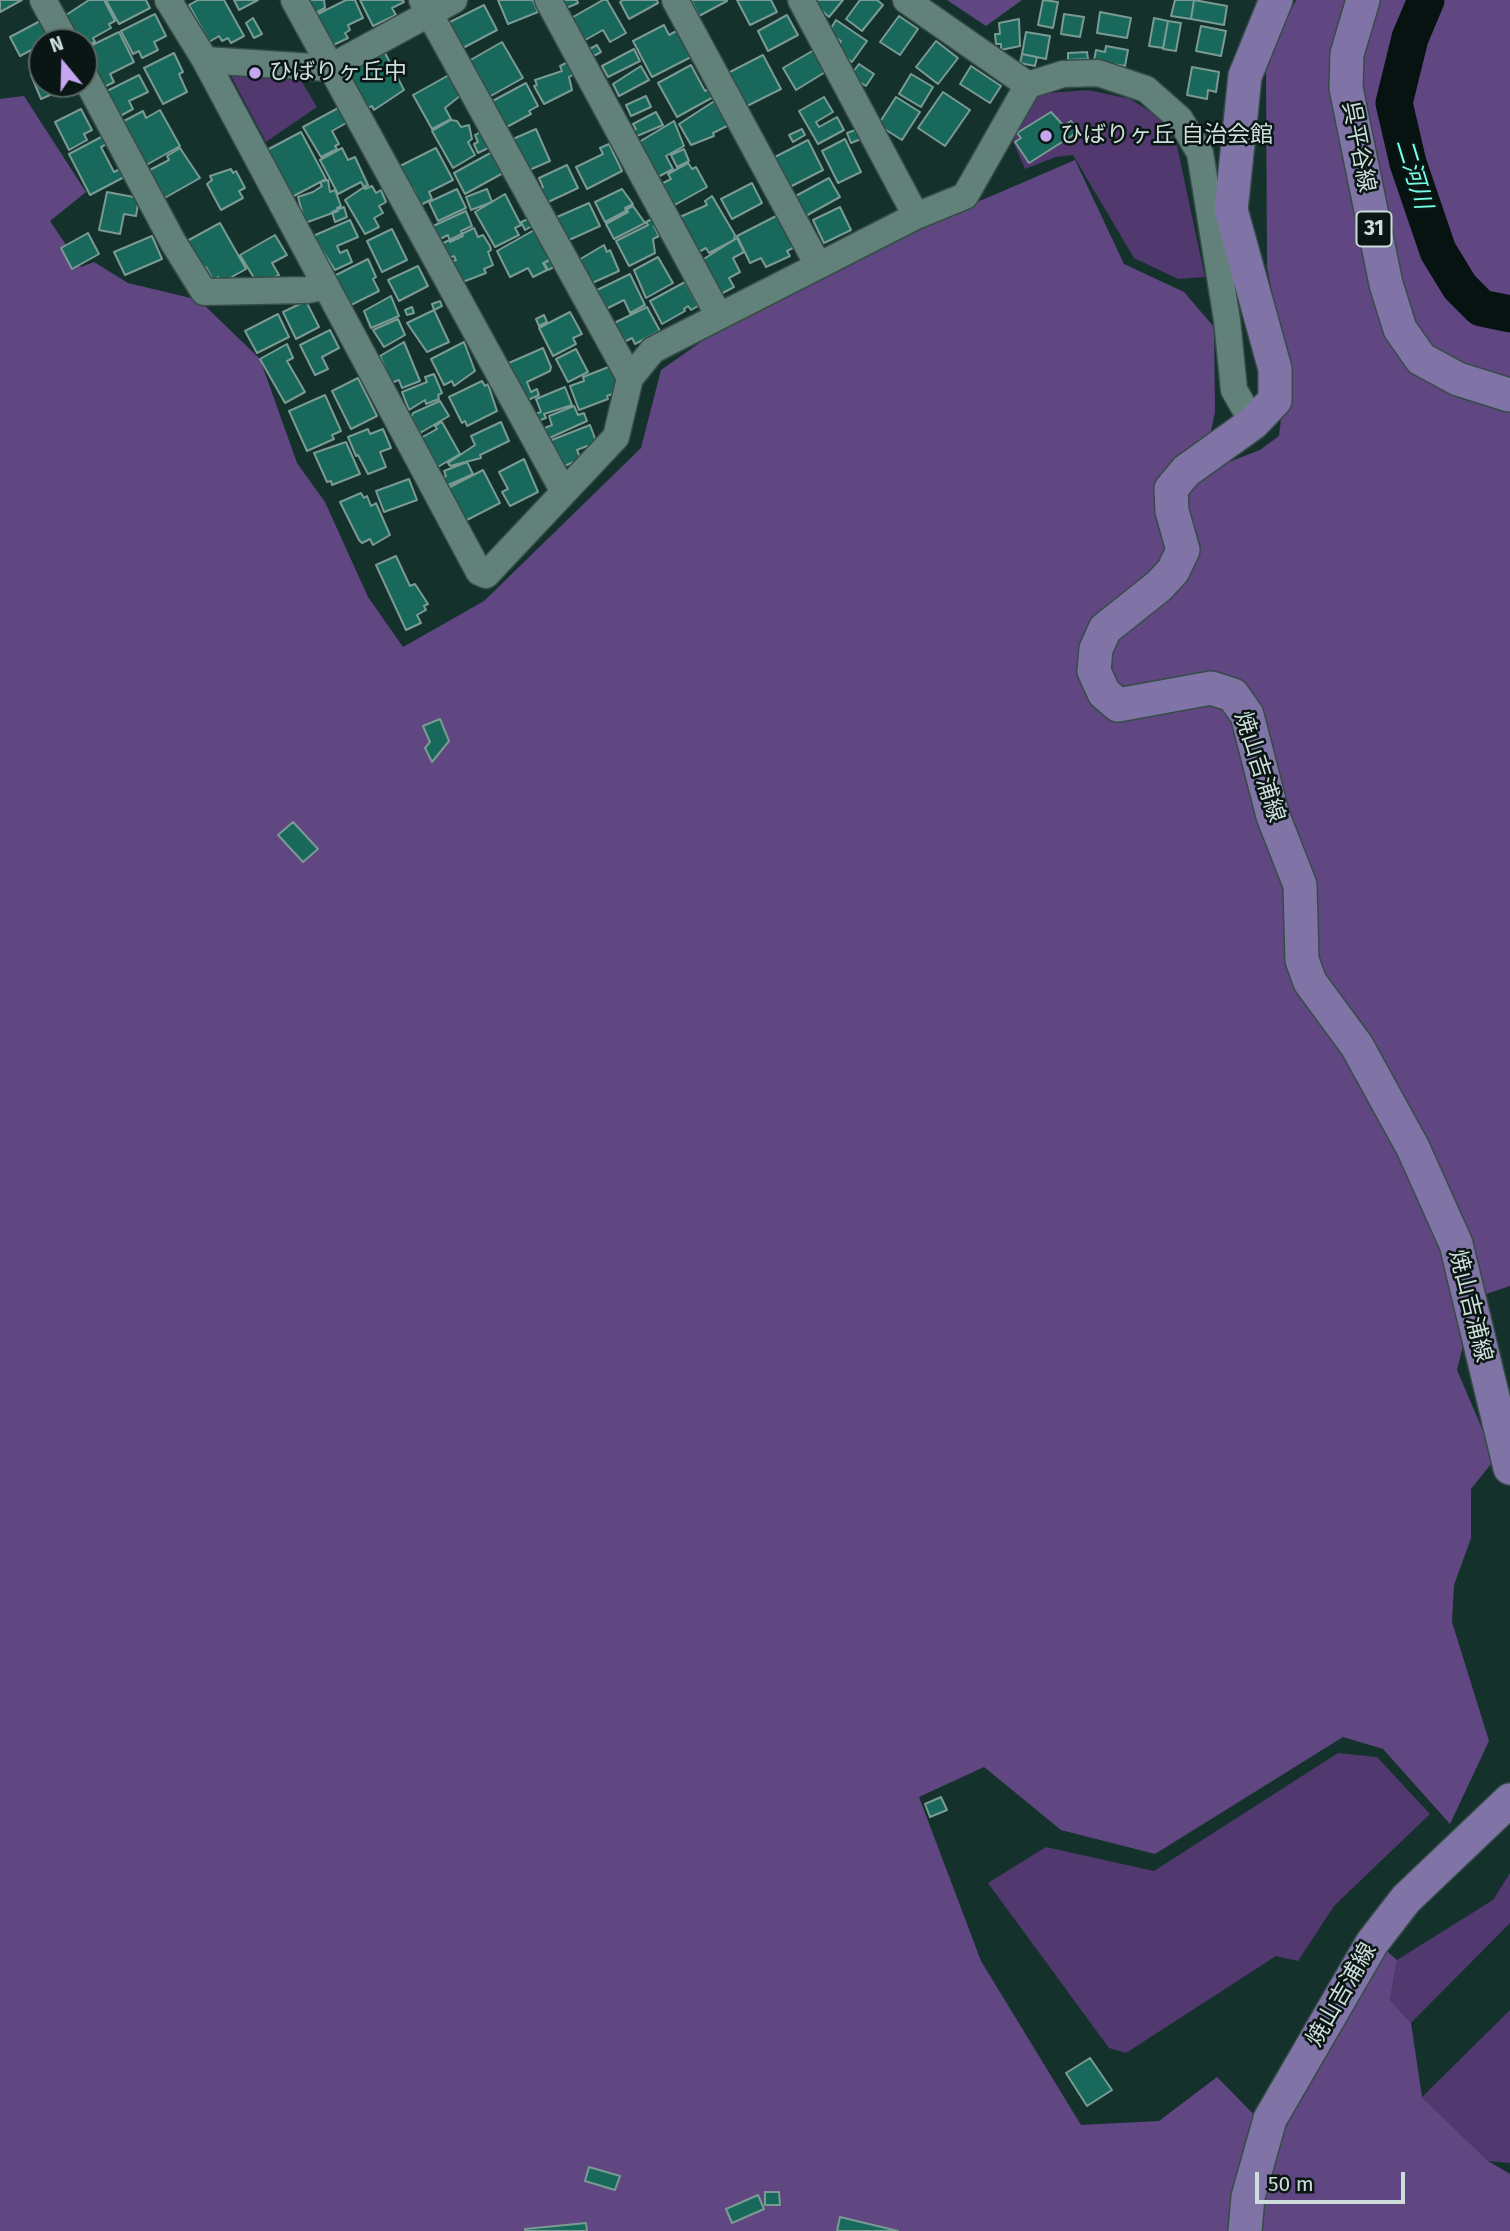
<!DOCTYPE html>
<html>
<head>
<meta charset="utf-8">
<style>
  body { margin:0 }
  #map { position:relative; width:1510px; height:2231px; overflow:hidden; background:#14312c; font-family:"Fira Sans",sans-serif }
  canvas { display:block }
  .north { position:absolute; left:28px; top:28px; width:70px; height:70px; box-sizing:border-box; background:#0a1614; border:2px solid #586663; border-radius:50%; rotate:341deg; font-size:19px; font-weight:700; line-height:28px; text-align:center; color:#cddeda }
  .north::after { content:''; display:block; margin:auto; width:24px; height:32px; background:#c6a6f0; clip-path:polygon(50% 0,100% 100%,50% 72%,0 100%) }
  .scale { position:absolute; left:1255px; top:2172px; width:150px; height:32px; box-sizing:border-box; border:4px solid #cddeda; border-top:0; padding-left:9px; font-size:21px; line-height:24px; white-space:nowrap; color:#cddeda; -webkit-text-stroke:5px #0a1614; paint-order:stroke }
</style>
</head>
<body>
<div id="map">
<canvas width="1510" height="2231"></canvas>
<div class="north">N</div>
<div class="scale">50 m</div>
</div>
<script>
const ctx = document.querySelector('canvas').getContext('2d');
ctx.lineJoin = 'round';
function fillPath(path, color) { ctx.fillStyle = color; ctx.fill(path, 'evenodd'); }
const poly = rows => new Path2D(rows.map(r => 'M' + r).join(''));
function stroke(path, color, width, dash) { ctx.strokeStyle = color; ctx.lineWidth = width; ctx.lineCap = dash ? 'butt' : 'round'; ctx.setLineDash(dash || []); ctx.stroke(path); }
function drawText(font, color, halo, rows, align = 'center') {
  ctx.font = font + ' "Fira Sans","Noto Sans JP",sans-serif'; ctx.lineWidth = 5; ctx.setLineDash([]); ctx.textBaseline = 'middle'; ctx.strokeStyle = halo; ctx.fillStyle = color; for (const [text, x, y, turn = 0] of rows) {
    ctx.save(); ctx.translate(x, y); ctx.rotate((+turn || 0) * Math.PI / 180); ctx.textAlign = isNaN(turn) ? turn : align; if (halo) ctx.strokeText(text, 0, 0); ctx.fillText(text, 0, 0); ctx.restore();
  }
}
fillPath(poly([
  [230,74,300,79,317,107,266,142],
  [1088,90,1130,99,1161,118,1177,146,1205,277,1178,279,1134,258,1073,155,1056,157,1025,169,1009,132,1034,94],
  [1338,1753,1377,1757,1430,1814,1334,1906,1298,1961,1276,1956,1126,2053,1109,2048,988,1883,1046,1847,1154,1871],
  [1510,1873,1510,1923,1411,2023,1390,2000,1397,1960,1493,1900],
  [1510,2010,1510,2163,1488,2161,1422,2097]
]), '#51386e');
fillPath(poly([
  [947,0,1022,0,986,26],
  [1296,0,1510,0,1510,1286,1480,1296,1472,1309,1457,1370,1495,1459,1471,1489,1471,1538,1454,1585,1452,1622,1489,1741,1450,1824,1383,1749,1343,1737,1155,1854,1061,1830,984,1767,919,1797,981,1961,1081,2125,1159,2121,1217,2077,1277,2138,1380,1945,1397,1960,1390,2000,1411,2023,1422,2097,1488,2161,1510,2174,1510,2231,0,2231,0,99,24,96,86,192,50,221,81,267,94,262,128,283,199,300,260,359,297,463,325,502,368,597,403,647,484,601,641,448,661,370,705,339,924,225,1075,160,1124,264,1184,292,1214,327,1215,412,1210,435,1216,467,1260,450,1279,436,1287,369,1267,267,1266,63]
]), '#614781');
stroke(poly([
  [1426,0,1410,38,1394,103,1408,163,1438,251,1460,287,1481,308,1510,314]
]), '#061310', 37);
const building = poly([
  [0,0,22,0,0,12,0,0],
  [89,0,104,0,115,21,109,24,111,28,93,38,95,42,84,47,84,42,72,42,60,19,89,0],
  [106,0,146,0,150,8,119,24,106,0],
  [198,0,224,0,244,36,231,43,228,38,222,41,219,36,209,42,189,5,198,0],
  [234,0,258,0,239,10,234,0],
  [301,0,324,0,325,8,309,16,301,0],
  [346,0,355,0,363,18,348,25,350,30,345,33,348,38,327,48,312,17,346,0],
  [360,0,403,0,404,2,392,8,396,15,373,26,360,0],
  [498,0,533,0,538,12,508,24,498,0],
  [558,0,577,0,578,3,562,10,558,0],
  [603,0,607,0,626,33,610,42,603,30,578,44,566,21,603,0],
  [623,0,657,0,658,3,629,19,620,2,623,0],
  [691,0,727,0,727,1,699,16,691,0],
  [737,0,771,0,777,12,750,25,737,0],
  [810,0,843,0,829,17,810,0],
  [860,0,877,0,883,5,862,31,846,19,860,0],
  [1043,0,1058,2,1053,28,1038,25,1043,0],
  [1175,0,1194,0,1191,19,1171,16,1175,0],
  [1194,0,1227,6,1224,25,1191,19,1194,0],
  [484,5,497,30,461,49,448,23,484,5],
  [1100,12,1131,18,1127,38,1097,33,1100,12],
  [155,14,166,36,154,42,158,50,142,58,139,51,133,54,121,31,155,14],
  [1064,14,1084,17,1080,37,1061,34,1064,14],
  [787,15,798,35,768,51,758,31,787,15],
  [899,16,918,29,900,55,880,42,899,16],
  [253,18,262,34,254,38,246,23,253,18],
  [1154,18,1168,21,1163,48,1149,46,1154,18],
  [1019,19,1020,46,1001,50,1001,44,996,44,995,34,1000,34,999,23,1019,19],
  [42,20,52,39,20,56,10,37,42,20],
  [836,20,867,41,852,62,835,50,841,41,828,33,836,20],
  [1168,21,1181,23,1176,51,1163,49,1168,21],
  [664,25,669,35,680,29,693,56,652,77,633,41,664,25],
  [1201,26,1226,31,1221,56,1196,51,1201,26],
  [119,32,134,62,110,74,114,82,100,89,84,59,84,49,119,32],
  [1026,32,1050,36,1046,59,1022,54,1026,32],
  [936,41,958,58,938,84,916,67,936,41],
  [502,42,523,78,487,98,467,62,502,42],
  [597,45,601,52,588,59,584,52,597,45],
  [1106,46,1128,50,1125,66,1094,61,1096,50,1105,52,1106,46],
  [383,49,404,90,374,110,372,106,364,110,343,69,383,49],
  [634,49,640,61,608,77,602,66,634,49],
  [814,50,827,71,796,90,783,68,814,50],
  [1087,52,1088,59,1068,60,1068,53,1087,52],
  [174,53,183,72,179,74,187,92,163,104,144,68,174,53],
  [1022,54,1037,57,1035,66,1020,63,1022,54],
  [763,55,781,89,743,108,726,74,763,55],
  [572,60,578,72,569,77,572,90,544,104,534,86,537,85,535,80,562,71,560,66,572,60],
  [859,64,874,74,866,86,850,76,859,64],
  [691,65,705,91,713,87,717,95,677,117,658,83,691,65],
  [641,66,649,80,619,96,613,84,641,66],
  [971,66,1001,86,990,103,960,84,971,66],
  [1192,67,1219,72,1216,92,1208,90,1207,99,1187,95,1192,67],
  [42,71,42,84,67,84,68,87,41,99,31,75,42,71],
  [911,74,933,87,921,107,899,94,911,74],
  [139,75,148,92,129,101,133,109,120,116,103,93,139,75],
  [449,75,461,95,445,108,451,119,432,129,413,95,449,75],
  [526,83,538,106,529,111,531,114,501,130,487,104,526,83],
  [943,92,970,110,945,146,918,128,943,92],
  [646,96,651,107,631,116,626,105,646,96],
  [824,97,833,112,816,122,819,127,837,117,844,130,818,144,799,111,824,97],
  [896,97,920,112,902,140,878,125,896,97],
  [716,100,729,125,713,133,714,136,691,145,679,124,716,100],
  [340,107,348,122,332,131,339,144,335,146,337,149,321,157,303,127,340,107],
  [81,109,92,130,84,134,87,140,69,150,55,122,81,109],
  [160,110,180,146,141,168,122,122,143,111,146,118,160,110],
  [656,112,663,125,630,139,627,134,636,129,633,124,656,112],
  [1051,112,1064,126,1071,121,1078,132,1029,163,1015,142,1021,138,1017,133,1051,112],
  [451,120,457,121,461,127,469,125,472,139,468,142,475,155,453,168,432,131,451,120],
  [674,121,684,146,666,156,673,169,652,180,634,145,674,121],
  [536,129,550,161,527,171,513,139,536,129],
  [802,129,805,135,793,142,789,135,802,129],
  [858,129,861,139,851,143,847,133,858,129],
  [484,130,492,146,478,153,474,144,478,142,475,135,484,130],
  [301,132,326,179,290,198,265,151,301,132],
  [105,135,109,143,101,147,114,172,124,167,128,175,90,195,69,154,105,135],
  [845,139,861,172,838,183,822,151,845,139],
  [808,140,823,170,786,189,771,159,808,140],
  [609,144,622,171,587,189,576,167,603,154,600,148,609,144],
  [180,148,200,178,161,200,146,172,169,160,167,156,180,148],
  [342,148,348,160,355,157,368,185,364,187,361,182,338,194,320,160,342,148],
  [436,148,453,180,429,192,432,199,417,207,413,199,417,197,413,188,410,190,398,167,436,148],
  [684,149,689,161,677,167,671,155,684,149],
  [494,151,505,172,465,194,454,173,494,151],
  [688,163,692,169,696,167,707,187,671,207,659,185,671,179,668,174,688,163],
  [567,165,578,188,546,203,539,189,543,187,539,178,567,165],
  [231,169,233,173,236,171,245,188,239,191,243,198,221,210,207,184,212,180,210,176,231,169],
  [829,178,840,197,802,218,792,198,829,178],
  [328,180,330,192,335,190,341,206,337,208,338,211,305,223,298,197,313,192,322,186,320,182,328,180],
  [752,183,762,203,732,219,721,199,752,183],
  [372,186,376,193,381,190,386,202,379,206,383,213,374,218,379,227,365,234,345,200,364,187,365,189,372,186],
  [457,189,466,208,438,221,429,202,457,189],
  [487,189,492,202,471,210,466,197,487,189],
  [622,189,633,204,625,208,626,211,605,222,595,202,622,189],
  [107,192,139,198,136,216,124,214,120,234,99,230,107,192],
  [505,194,521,225,515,228,519,235,495,247,475,212,505,194],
  [712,196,735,235,734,240,709,253,706,248,693,255,673,220,707,205,705,201,712,196],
  [589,203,600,226,567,241,557,217,589,203],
  [633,206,645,223,614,239,606,224,628,212,627,209,633,206],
  [344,207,347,217,335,222,332,212,344,207],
  [840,207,851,230,824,243,813,220,840,207],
  [466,211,472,226,461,231,463,236,450,242,448,235,440,239,433,226,466,211],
  [778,215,795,247,787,251,790,256,766,267,761,258,750,263,737,236,778,215],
  [656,217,660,223,654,226,659,236,653,239,655,253,629,266,616,241,648,225,646,222,656,217],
  [531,218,534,225,525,230,521,222,531,218],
  [350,220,358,237,337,246,340,253,347,250,352,262,335,270,313,236,350,220],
  [220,223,246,269,221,283,218,277,213,280,206,267,202,269,187,241,220,223],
  [474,228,478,237,483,235,490,246,491,250,488,252,493,265,484,269,486,273,460,283,450,262,456,260,454,256,445,260,439,245,474,228],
  [392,229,407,260,382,272,367,241,392,229],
  [536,229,548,255,549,260,543,263,547,270,533,277,528,268,510,277,497,251,536,229],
  [88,233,99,254,72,269,61,248,88,233],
  [275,235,287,255,272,263,279,275,259,286,240,255,275,235],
  [152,236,162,259,125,275,114,252,152,236],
  [737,238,744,252,733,258,740,272,729,278,734,287,719,295,699,262,737,238],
  [604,245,607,252,610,250,619,271,592,283,589,277,584,279,577,261,604,245],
  [658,257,673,283,646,298,634,270,658,257],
  [368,259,376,277,373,279,379,291,351,305,334,276,368,259],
  [552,259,556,266,548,270,544,263,552,259],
  [418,266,428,286,399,301,388,280,418,266],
  [630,274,645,305,630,313,624,300,604,310,595,291,630,274],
  [685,282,698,306,691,310,688,306,684,309,685,311,662,324,650,301,685,282],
  [391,296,399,316,371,328,364,311,391,296],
  [306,301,319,327,296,339,283,312,306,301],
  [440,301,442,306,434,310,432,304,440,301],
  [412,307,414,313,407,315,405,310,412,307],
  [647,307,660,331,635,344,632,338,616,346,606,327,647,307],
  [434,310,449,342,427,352,407,323,434,310],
  [570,312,582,334,573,338,576,344,553,356,539,328,570,312],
  [278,314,289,337,257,353,245,331,278,314],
  [544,315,547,322,539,326,536,319,544,315],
  [398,319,405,335,384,347,373,330,398,319],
  [330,330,339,348,322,357,328,369,315,375,300,345,330,330],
  [404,342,420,381,402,388,399,380,391,383,380,356,404,342],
  [464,342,475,371,454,386,452,381,444,385,431,359,464,342],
  [287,344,293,358,287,361,305,392,285,403,260,359,287,344],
  [543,348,551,367,550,371,527,382,531,392,537,389,539,395,528,400,502,366,543,348],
  [576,349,588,372,568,382,556,359,576,349],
  [611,366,620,391,607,396,608,399,579,410,570,386,584,381,583,377,611,366],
  [434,374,442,393,438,395,439,399,426,404,425,400,409,410,402,392,427,382,425,377,434,374],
  [358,378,377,416,351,429,332,391,358,378],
  [482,381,485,386,488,384,497,411,467,426,465,421,462,423,449,397,482,381],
  [565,387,572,405,544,414,546,418,535,422,532,415,541,412,536,399,565,387],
  [325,395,341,431,332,435,334,439,307,451,289,411,325,395],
  [440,401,449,416,420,433,411,418,413,413,440,401],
  [574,406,578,415,584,413,587,421,545,440,540,430,552,425,549,416,574,406],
  [442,422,460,454,436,468,419,439,437,429,435,426,442,422],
  [501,422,509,441,480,455,481,458,450,466,448,463,475,445,471,436,501,422],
  [590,425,599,449,589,452,587,446,577,450,581,459,562,467,549,441,590,425],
  [368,429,370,434,383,429,391,448,380,452,386,467,368,474,358,455,356,456,348,437,368,429],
  [346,442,360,474,332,485,331,481,327,482,314,453,346,442],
  [524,459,538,492,510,506,502,492,508,489,499,472,524,459],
  [467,462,473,474,446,486,442,477,446,476,444,471,467,462],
  [483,470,500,503,465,521,448,488,483,470],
  [409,479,417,500,384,512,376,491,409,479],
  [361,493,364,498,367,496,371,506,376,503,390,535,373,545,370,539,362,543,359,540,340,502,361,493],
  [396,556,410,586,415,584,428,604,424,606,426,610,417,615,421,623,406,630,376,565,396,556],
  [440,719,449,741,432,762,425,748,430,742,423,726,440,719],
  [293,822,318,849,303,862,278,835,293,822],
  [941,1797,947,1810,930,1817,925,1804,941,1797],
  [1090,2058,1112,2090,1087,2106,1066,2073,1090,2058],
  [589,2167,620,2176,615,2190,585,2181,589,2167],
  [765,2192,779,2192,780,2205,765,2205,765,2192],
  [758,2195,764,2209,732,2223,726,2209,758,2195],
  [840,2217,898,2231,837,2231,840,2217],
  [586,2223,587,2231,525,2231,525,2229,586,2223]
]);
fillPath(building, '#18685b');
stroke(building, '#7a9a93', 2);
const minor = poly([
  [43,0,66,42],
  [168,0,205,60,479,572,486,575,616,437,630,378,422,0],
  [294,0,564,492],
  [548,0,719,316],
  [675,0,818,265],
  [801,0,916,216],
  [906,0,1028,85],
  [205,60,329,68,454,0],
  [84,75,173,242,204,292,307,290,324,287],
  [630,378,653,350,916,216,965,196,1028,85,1063,74,1098,73,1146,89,1180,119,1200,153,1227,320,1234,390,1253,423]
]);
const major = poly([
  [1276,0,1245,76,1231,210,1275,369,1275,400,1253,423,1186,471,1171,489,1172,511,1183,550,1173,571,1159,586,1105,629,1096,649,1094,671,1104,693,1118,705,1211,688,1233,695,1247,715,1273,816,1300,885,1302,960,1310,982,1357,1046,1413,1148,1456,1244,1510,1468],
  [1363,0,1347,54,1346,88,1386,284,1400,329,1421,359,1458,379,1509,395],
  [1245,2231,1248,2197,1270,2119,1372,1943,1406,1899,1510,1800]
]);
stroke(minor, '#354c47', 29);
stroke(major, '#354c47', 36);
stroke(minor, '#62817a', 26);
stroke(major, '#8074a6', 33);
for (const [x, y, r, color] of [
  [255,73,7,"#c6a6f0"],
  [1046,136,7,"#c6a6f0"]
]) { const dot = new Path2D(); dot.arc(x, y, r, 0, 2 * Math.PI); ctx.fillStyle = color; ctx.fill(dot); stroke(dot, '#0a1614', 2.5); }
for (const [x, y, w] of [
  [1374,229,35]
]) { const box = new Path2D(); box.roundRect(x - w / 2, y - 17.5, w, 35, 5); ctx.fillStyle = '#0a1614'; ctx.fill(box); stroke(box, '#cddeda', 2); }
drawText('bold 21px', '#cddeda', null, [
  ["31",1374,229]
]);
drawText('23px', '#cddeda', '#0a1614', [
  ["ひばりヶ丘中",269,73],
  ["ひばりヶ丘 自治会館",1060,136]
], 'left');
drawText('23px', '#cddeda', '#0a1614', [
  ["呉平谷線",1358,147,79],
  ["焼山吉浦線",1259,767,72],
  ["焼山吉浦線",1470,1306,76],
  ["焼山吉浦線",1342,1995,-60]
]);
drawText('italic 24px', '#75fee6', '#0a1614', [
  ["二河川",1413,174,73]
]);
</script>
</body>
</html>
